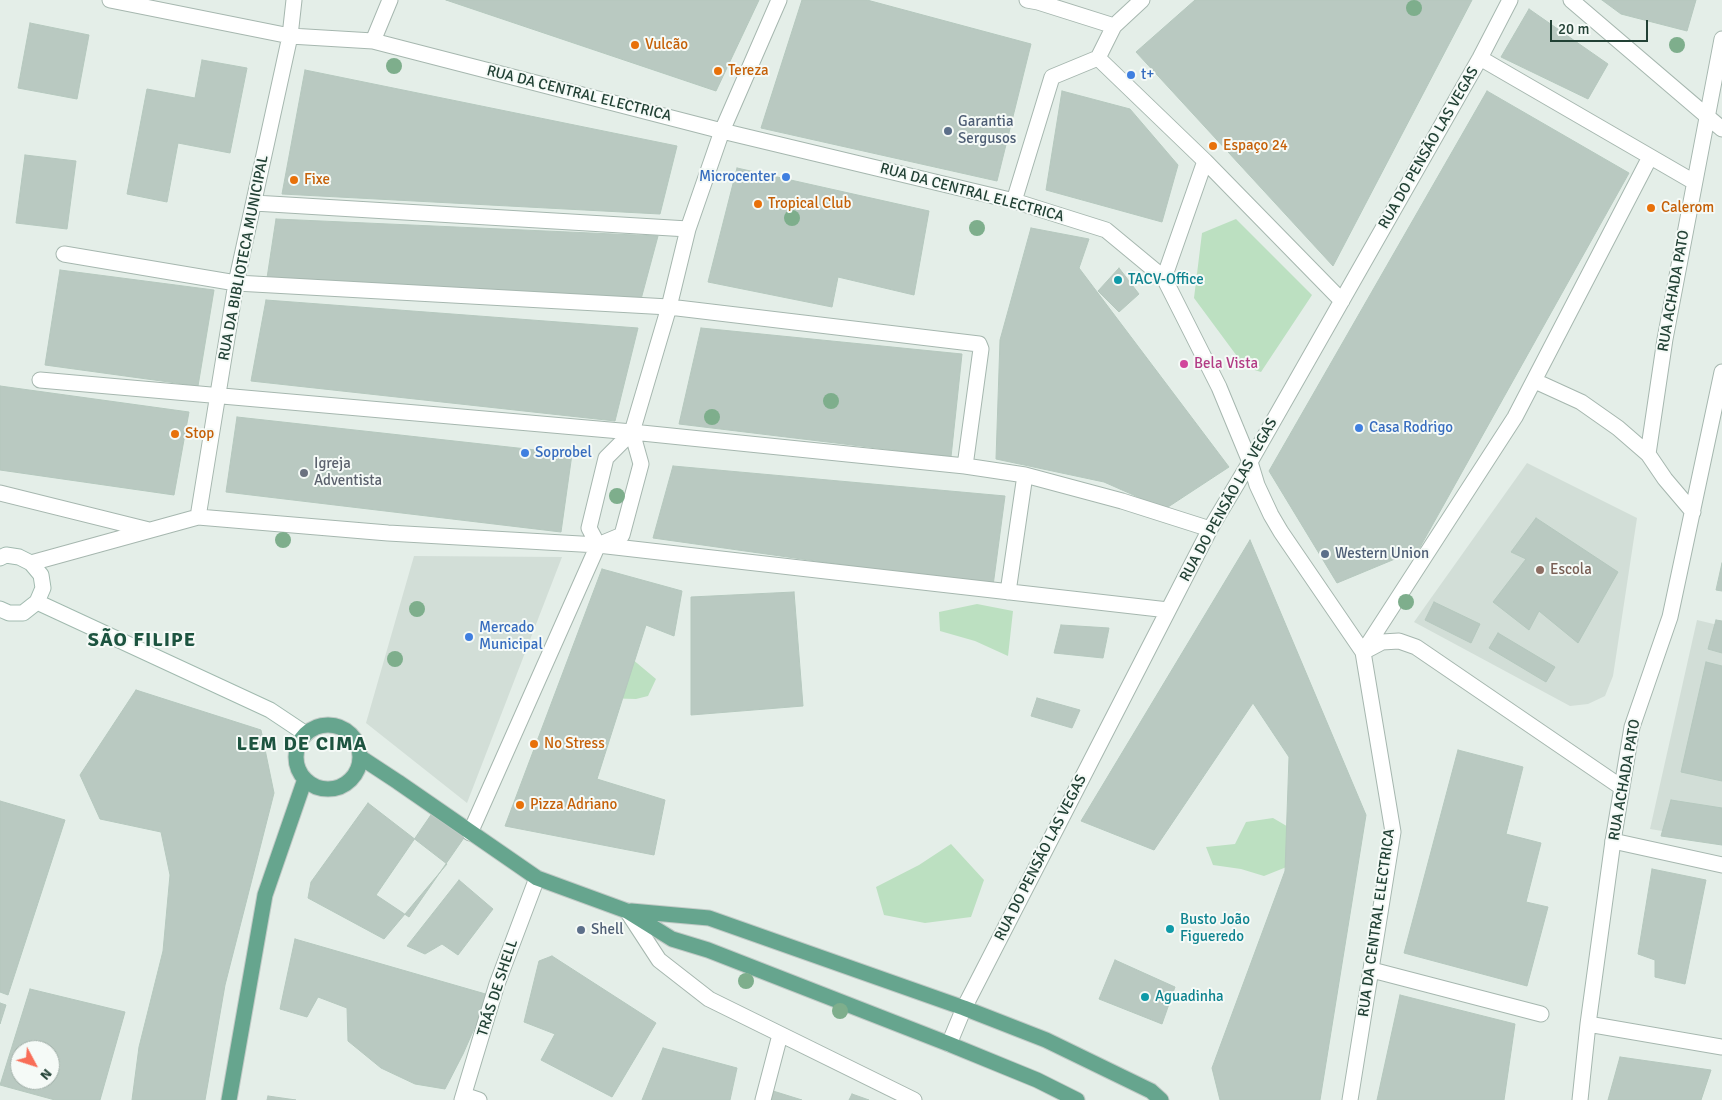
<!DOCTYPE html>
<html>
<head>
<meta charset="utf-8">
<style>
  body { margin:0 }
  #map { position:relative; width:1722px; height:1100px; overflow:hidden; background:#e4eee8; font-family:Signika,sans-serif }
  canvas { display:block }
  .north { position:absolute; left:10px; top:1040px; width:50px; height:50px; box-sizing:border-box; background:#f5faf7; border:1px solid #a1b0a9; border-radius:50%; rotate:130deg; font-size:14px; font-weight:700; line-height:20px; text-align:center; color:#224135 }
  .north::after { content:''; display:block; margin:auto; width:18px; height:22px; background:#f86d57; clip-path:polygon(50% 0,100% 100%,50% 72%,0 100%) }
  .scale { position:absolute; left:1550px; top:20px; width:98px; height:22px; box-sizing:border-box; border:2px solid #224135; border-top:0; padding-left:6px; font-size:15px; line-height:18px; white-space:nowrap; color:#224135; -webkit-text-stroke:4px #f5faf7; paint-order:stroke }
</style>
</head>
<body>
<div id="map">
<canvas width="1722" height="1100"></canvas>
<div class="north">N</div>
<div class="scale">20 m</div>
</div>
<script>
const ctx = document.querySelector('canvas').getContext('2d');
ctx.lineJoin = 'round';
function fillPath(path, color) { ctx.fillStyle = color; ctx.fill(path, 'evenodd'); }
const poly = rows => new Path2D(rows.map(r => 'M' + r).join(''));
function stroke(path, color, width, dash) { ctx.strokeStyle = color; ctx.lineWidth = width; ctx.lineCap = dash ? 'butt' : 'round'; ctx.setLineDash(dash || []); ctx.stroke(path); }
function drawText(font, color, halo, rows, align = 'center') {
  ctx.font = font + ' Signika,sans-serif'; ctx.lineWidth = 4; ctx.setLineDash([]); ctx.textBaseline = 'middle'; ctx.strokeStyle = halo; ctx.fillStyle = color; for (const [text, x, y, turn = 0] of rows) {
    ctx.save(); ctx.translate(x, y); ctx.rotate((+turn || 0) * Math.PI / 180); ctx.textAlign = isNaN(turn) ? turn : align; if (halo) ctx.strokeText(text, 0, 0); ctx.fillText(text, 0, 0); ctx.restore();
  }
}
fillPath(poly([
  [1527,463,1637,518,1613,676,1605,696,1588,704,1570,706,1414,622],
  [414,556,562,557,467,803,366,723],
  [1697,620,1722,626,1722,841,1650,829]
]), '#d2ded7');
fillPath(poly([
  [1236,219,1312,295,1261,372,1245,367,1194,298,1202,233],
  [977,604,1013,611,1008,656,975,641,940,631,939,612],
  [613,643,656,679,648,696,636,699,601,698],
  [1273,818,1302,835,1299,862,1264,876,1241,869,1213,865,1206,847,1235,844,1246,822],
  [951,844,984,880,971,917,925,923,884,915,876,887,919,865]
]), '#bce0c1');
const building = poly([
  [446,0,759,0,716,91,446,0],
  [802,0,867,0,1031,44,997,181,761,128,802,0],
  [1195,0,1472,0,1333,266,1136,52,1195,0],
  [1602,0,1696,0,1687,31,1621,14,1602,0],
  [1529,9,1608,64,1588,99,1501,57,1529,9],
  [30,23,89,35,77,99,18,88,30,23],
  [202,60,247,68,230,153,178,143,167,202,127,194,147,89,195,98,202,60],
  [305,70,677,146,660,214,282,194,305,70],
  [1062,91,1130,109,1178,165,1162,222,1046,190,1062,91],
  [1487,91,1629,173,1419,549,1337,583,1269,471,1487,91],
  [25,155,76,161,67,229,16,223,25,155],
  [737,168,929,211,914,295,838,277,832,307,708,282,737,168],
  [276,219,658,236,640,303,267,278,276,219],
  [1031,228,1089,239,1079,268,1229,467,1165,509,1104,482,996,459,1000,340,1031,228],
  [1119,268,1139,294,1119,312,1098,291,1119,268],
  [60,270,214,290,198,386,45,365,60,270],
  [266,300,638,328,615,421,251,381,266,300],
  [701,328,962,354,951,457,679,424,701,328],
  [0,386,189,412,174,495,0,470,0,386],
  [237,417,572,454,561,532,226,492,237,417],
  [673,466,1005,496,993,586,653,538,673,466],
  [1536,518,1618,572,1578,643,1539,611,1529,630,1493,602,1526,559,1511,552,1536,518],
  [1250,540,1366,815,1320,1100,1220,1100,1212,1068,1285,871,1289,757,1253,703,1154,850,1081,821,1250,540],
  [1722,563,1722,591,1716,590,1722,563],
  [602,569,682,591,674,636,646,625,597,779,665,800,654,855,505,826,602,569],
  [794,592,803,706,691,715,691,597,794,592],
  [1434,602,1480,624,1471,643,1425,620,1434,602],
  [1716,620,1722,621,1722,653,1708,649,1716,620],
  [1061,625,1109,628,1103,658,1054,653,1061,625],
  [1498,633,1555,667,1546,682,1489,648,1498,633],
  [1706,662,1722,666,1722,781,1681,772,1706,662],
  [136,690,261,730,274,793,225,985,205,1100,132,1100,139,1047,163,951,170,875,161,832,100,819,80,775,136,690],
  [1037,698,1080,710,1072,728,1031,716,1037,698],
  [1458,750,1523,767,1506,834,1541,843,1526,902,1548,907,1527,986,1404,953,1458,750],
  [1671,800,1722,808,1722,845,1661,836,1671,800],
  [0,801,65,820,8,995,0,992,0,801],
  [368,803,447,864,384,939,308,898,311,882,368,803],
  [435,809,468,832,409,917,376,895,435,809],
  [1652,869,1706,880,1685,984,1655,977,1655,960,1638,954,1652,869],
  [459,880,493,909,458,955,442,944,425,954,407,946,459,880],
  [295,939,489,995,463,1054,445,1089,415,1084,381,1068,348,1041,347,1008,318,997,307,1017,280,1009,295,939],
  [552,956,656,1023,612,1097,541,1060,555,1034,524,1022,539,961,552,956],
  [1115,960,1175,987,1162,1024,1099,999,1115,960],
  [30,989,125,1012,100,1100,55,1100,0,1085,30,989],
  [20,1050,50,1050,50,1080,20,1080,20,1050],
  [1400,995,1515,1024,1504,1100,1377,1100,1400,995],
  [0,1003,6,1005,0,1024,0,1003],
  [663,1048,737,1068,730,1100,642,1100,663,1048],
  [1620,1057,1711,1070,1701,1100,1608,1100,1620,1057],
  [773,1091,802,1100,771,1100,773,1091],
  [852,1094,869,1100,849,1100,852,1094],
  [268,1096,296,1100,267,1100,268,1096]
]);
fillPath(building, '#b9c9c1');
stroke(building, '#b5c8be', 1);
const lane = poly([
  [1613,841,1722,865]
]);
const street = poly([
  [110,0,290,36,373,41,722,131,1014,201,1106,230,1164,278,1219,387,1250,462,1257,485,1271,515,1281,532,1363,652,1393,832,1350,1100],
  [1027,0,1038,2,1114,26,1142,0],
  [1571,0,1722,129],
  [1114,26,1098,58,1205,161,1164,278],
  [373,41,390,0],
  [1480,58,1694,182],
  [1205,161,1342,301],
  [1014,201,1052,77,1098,58],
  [254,203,688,229],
  [64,254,236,283,669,307,979,344,981,349,965,466],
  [40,380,632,432,965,466,1025,475,1122,501,1210,529],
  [1535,381,1581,402,1618,428,1648,454],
  [0,493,149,530],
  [1693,512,1665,479,1648,454,1665,339,1722,39],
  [198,517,236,283,290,36,294,0],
  [598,545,589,528,606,458,632,432],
  [31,563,198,517,388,533,598,545,1168,610],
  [1008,592,1025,475],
  [1365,651,1382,642,1399,641,1416,647,1621,787],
  [1363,652,1515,417,1650,157],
  [470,833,598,545,622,535,641,464,632,432,669,307,688,229,722,131,779,0],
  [627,911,659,960,709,999,914,1100],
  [1372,970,1541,1014],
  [1588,1024,1722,1047],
  [949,1044,964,1008,1210,529,1250,462,1480,58,1510,0],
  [464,1095,479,1100],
  [462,1100,497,984,537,878],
  [763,1100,780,1035],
  [1580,1100,1588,1024,1613,841,1632,727,1670,617,1722,372]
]);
const secondary = poly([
  [0,558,6,555,19,557,31,563,41,575,43,588,37,602,23,613,9,613,0,609],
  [37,602,270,710,306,734]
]);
const primary = poly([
  '296 757a32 32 0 1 1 64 0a32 32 0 1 1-64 0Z',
  [360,757,398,782,537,878,627,911,672,939,708,950,949,1044,1037,1080,1077,1100],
  [631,911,709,918,964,1008,1046,1040,1151,1091,1161,1100],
  [229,1100,265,895,305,779]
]);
stroke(lane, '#a6b7af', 17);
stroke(street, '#a6b7af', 17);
stroke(secondary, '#a1baaf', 17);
stroke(primary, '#c1cac6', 17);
stroke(lane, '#fff', 15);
stroke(street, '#fff', 15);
stroke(secondary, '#fff', 15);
stroke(primary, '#66a58e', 15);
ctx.fillStyle = '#7eae8c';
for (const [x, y] of [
  [1414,8],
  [1677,45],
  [394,66],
  [792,218],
  [977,228],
  [831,401],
  [712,417],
  [617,496],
  [283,540],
  [1406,602],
  [417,609],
  [395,659],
  [746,981],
  [840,1011]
]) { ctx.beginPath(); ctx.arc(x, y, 8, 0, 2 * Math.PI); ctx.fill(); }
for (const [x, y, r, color] of [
  [635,45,5,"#e8710a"],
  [718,71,5,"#e8710a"],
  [1131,75,5,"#3f7fe0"],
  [948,131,5,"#5c6f8a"],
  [1213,146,5,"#e8710a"],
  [786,177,5,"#3f7fe0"],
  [294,180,5,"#e8710a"],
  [758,204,5,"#e8710a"],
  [1651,208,5,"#e8710a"],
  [1118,280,5,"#0f9aa8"],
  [1184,364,5,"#d1479c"],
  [1359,428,5,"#3f7fe0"],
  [175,434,5,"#e8710a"],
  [525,453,5,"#3f7fe0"],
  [304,473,5,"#6b7280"],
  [1325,554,5,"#5c6f8a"],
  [1540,570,5,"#8d6e63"],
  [469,637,5,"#3f7fe0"],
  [534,744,5,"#e8710a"],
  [520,805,5,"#e8710a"],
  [1170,929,5,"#0f9aa8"],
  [581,930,5,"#5c6f8a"],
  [1145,997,5,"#0f9aa8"]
]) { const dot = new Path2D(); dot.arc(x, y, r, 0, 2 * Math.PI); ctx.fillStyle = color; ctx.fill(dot); stroke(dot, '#f5faf7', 2); }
drawText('15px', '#c56008', '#f5faf7', [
  ["Vulcão",645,45],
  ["Tereza",728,71],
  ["Espaço 24",1223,146],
  ["Fixe",304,180],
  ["Tropical Club",768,204],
  ["Calerom",1661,208],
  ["Stop",185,434],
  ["No Stress",544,744],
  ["Pizza Adriano",530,805]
], 'left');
drawText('15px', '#366cbe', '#f5faf7', [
  ["t+",1141,75],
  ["Microcenter",776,177,"right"],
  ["Casa Rodrigo",1369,428],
  ["Soprobel",535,453],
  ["Mercado",479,628],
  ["Municipal",479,645]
], 'left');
drawText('15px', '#224135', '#f5faf7', [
  ["RUA DA CENTRAL ELECTRICA",579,94,14],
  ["RUA DO PENSÃO LAS VEGAS",1429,148,-60],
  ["RUA DA CENTRAL ELECTRICA",972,193,15],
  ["RUA DA BIBLIOTECA MUNICIPAL",244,258,-79],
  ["RUA ACHADA PATO",1674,291,-80],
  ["RUA DO PENSÃO LAS VEGAS",1229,500,-61],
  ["RUA ACHADA PATO",1625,780,-80],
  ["RUA DO PENSÃO LAS VEGAS",1041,858,-63],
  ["RUA DA CENTRAL ELECTRICA",1377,923,-82],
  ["TRÁS DE SHELL",498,988,-72]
]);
drawText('15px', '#4e5e75', '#f5faf7', [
  ["Garantia",958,122],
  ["Sergusos",958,139],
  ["Western Union",1335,554],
  ["Shell",591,930]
], 'left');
drawText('15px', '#0d838f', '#f5faf7', [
  ["TACV-Office",1128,280],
  ["Busto João",1180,920],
  ["Figueredo",1180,937],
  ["Aguadinha",1155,997]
], 'left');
drawText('15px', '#b23c85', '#f5faf7', [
  ["Bela Vista",1194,364]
], 'left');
drawText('15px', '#5b616d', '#f5faf7', [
  ["Igreja",314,464],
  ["Adventista",314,481]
], 'left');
drawText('15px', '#785e54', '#f5faf7', [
  ["Escola",1550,570]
], 'left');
ctx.letterSpacing = '1px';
drawText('bold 20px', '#1d5440', '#f5faf7', [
  ["SÃO FILIPE",142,641],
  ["LEM DE CIMA",302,745]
]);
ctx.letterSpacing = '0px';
</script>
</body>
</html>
